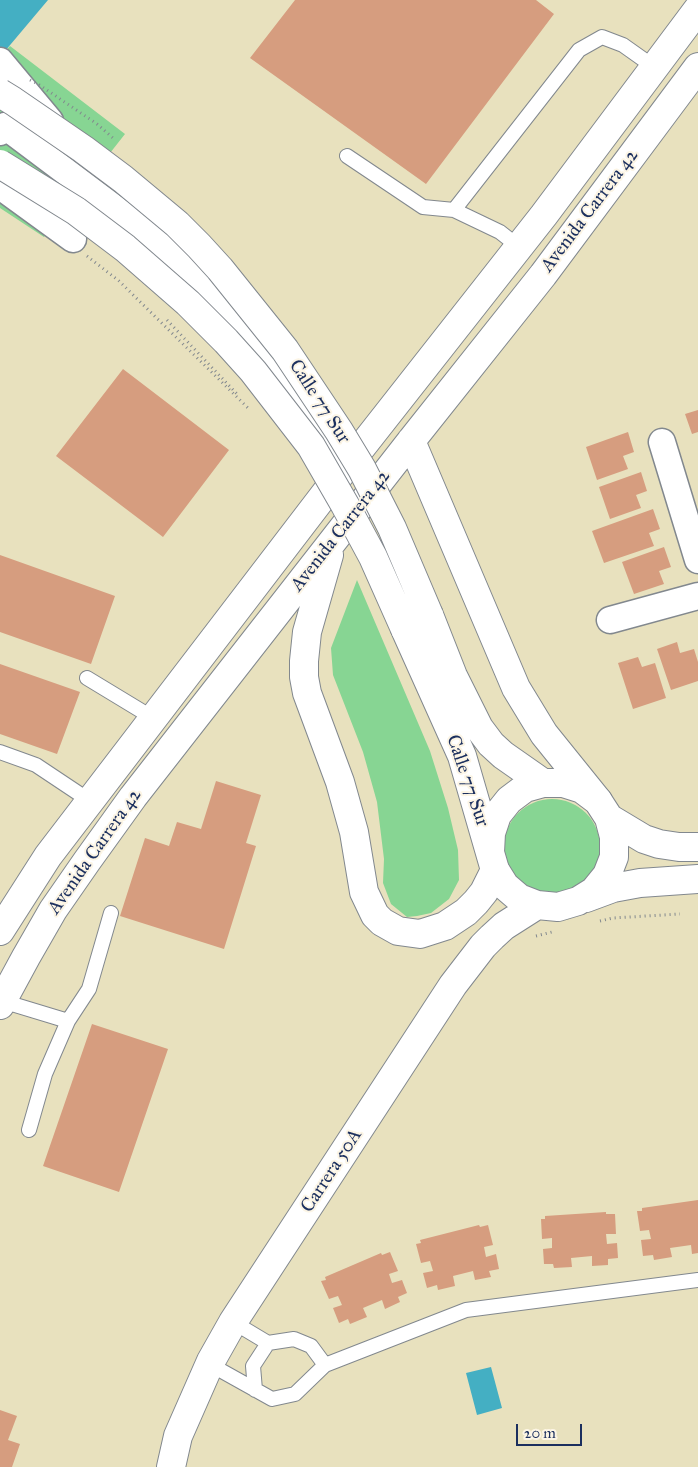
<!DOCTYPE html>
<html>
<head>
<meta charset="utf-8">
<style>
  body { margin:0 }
  #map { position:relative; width:698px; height:1467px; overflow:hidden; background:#e8e1be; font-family:"IM FELL Great Primer",serif }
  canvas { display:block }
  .scale { position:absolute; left:516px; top:1424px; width:66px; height:22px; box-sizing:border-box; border:2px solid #1b2f5e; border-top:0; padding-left:6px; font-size:15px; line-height:18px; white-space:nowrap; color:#1b2f5e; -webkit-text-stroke:4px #fcf5e5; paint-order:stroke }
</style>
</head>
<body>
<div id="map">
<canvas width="698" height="1467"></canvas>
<div class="scale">20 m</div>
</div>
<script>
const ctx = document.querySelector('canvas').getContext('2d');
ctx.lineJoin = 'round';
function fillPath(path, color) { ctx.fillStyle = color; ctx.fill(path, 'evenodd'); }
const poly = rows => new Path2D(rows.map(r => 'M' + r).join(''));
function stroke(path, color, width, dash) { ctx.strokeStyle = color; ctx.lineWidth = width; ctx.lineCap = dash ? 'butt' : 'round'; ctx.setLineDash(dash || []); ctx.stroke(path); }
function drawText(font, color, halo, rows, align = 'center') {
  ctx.font = font + ' "IM FELL Great Primer",serif'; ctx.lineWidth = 4; ctx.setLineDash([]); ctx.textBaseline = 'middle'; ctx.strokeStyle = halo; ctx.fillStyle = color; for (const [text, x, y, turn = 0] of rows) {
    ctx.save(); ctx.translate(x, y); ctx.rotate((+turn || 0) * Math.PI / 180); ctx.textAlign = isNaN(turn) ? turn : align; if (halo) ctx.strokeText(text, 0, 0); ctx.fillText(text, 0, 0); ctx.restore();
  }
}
fillPath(poly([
  [10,46,125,134,44,237,0,208,0,57],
  [357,580,430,751,448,808,458,850,459,880,449,899,431,913,417,916,407,917,391,904,383,883,384,859,377,802,363,752,333,675,331,648],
  '504 847a48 48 0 1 1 96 0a48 48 0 1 1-96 0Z'
]), '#87d593');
fillPath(poly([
  [0,0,48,0,0,57],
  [491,1367,502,1408,477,1415,466,1373]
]), '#44afc3');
fillPath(poly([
  [295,0,536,0,554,14,426,184,250,58],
  [123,369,229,450,163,537,56,456],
  [698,410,698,432,692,434,685,414],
  [628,432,634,452,623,456,628,469,597,480,586,447],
  [641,472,647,491,636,495,641,508,610,519,599,487],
  [653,509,660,529,649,533,654,546,604,563,592,531],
  [664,547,671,567,659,571,664,584,634,594,622,562],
  [0,555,115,596,91,664,0,632],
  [677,642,680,653,694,649,698,662,698,681,671,690,657,649],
  [638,657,642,667,655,663,666,698,633,709,618,663],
  [0,664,80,692,57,754,0,734],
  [216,781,261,795,246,843,256,846,224,949,120,916,145,838,169,846,177,822,201,829],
  [92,1024,168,1049,119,1192,43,1166],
  [698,1200,698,1253,692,1254,691,1245,670,1248,672,1257,654,1260,653,1255,643,1256,641,1240,651,1239,649,1230,640,1231,637,1211,642,1211,642,1208],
  [606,1212,606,1214,615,1214,616,1234,606,1234,607,1244,617,1243,618,1258,608,1259,608,1265,592,1266,592,1256,571,1258,572,1267,554,1268,553,1264,544,1264,543,1249,552,1248,552,1238,542,1239,541,1219,545,1219,545,1216],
  [479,1225,480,1227,488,1225,493,1245,484,1247,486,1257,496,1254,499,1269,489,1271,491,1277,475,1280,473,1271,453,1276,455,1286,438,1290,437,1285,427,1288,423,1273,433,1271,430,1261,421,1263,416,1244,421,1243,420,1240],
  [390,1252,398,1271,389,1274,392,1283,402,1280,407,1293,398,1297,400,1302,385,1309,382,1300,363,1308,367,1317,350,1324,348,1319,339,1323,333,1308,342,1305,338,1296,329,1299,321,1281,326,1280,325,1277,381,1253,382,1255],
  [0,1410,17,1416,8,1440,20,1444,12,1467,0,1467]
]), '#d69d7f');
const service = poly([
  [347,156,423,207,454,210,500,232,519,247],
  [454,210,579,50,602,37,623,45,654,67],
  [87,678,153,718],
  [0,752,36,765,90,801],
  [2,1001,68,1021],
  [29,1130,45,1074,68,1021,89,989,111,913],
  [233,1322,268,1343,294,1339,311,1346,325,1365],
  [211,1361,220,1370,272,1399,295,1394,325,1365,466,1310,698,1280],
  [255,1390,253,1366,268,1343]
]);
const minor = poly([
  [0,61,50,121],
  [0,132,5,126,150,235,209,292,292,388,336,449],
  [0,186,73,239],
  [662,442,698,560],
  [610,620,698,596]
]);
const tertiary = poly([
  [429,615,453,676,479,728,491,744,503,755,543,783],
  [405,629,462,756,495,870,505,886,519,898,537,905,558,907,578,901,594,891,607,875,614,857,614,837,609,818,598,801,582,789,563,783,543,783,525,788,509,800,497,815,491,833,490,852],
  [609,818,644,839,659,844,679,847,698,847],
  [586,898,613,888,640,883,698,879],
  [171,1467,178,1436,211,1361,233,1322,453,985,483,946,492,937,504,926,537,905]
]);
const trunk = poly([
  [411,441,516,688,544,734,598,801],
  [329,555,307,632,304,661,304,677,307,693,340,782,354,832,364,892,375,915,382,922,398,931,420,934,445,926,466,912,476,902,484,892,495,870],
  [0,931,48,856,331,486,544,215,698,9],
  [0,1005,26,957,53,910,87,861,133,797,411,441,543,275,698,67]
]);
stroke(service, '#82888e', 16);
stroke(minor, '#82888e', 29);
stroke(tertiary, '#82888e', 30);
stroke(trunk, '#82888e', 30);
stroke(poly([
  [87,256,119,281,248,408],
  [600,921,613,918,680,914],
  [536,936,552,932]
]), '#82888e', 3, [1, 4]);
stroke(service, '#fff', 14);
stroke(minor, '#fff', 26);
stroke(tertiary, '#fff', 28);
stroke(trunk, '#fff', 28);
const tertiaryBridge = poly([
  [0,93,13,101,83,149,123,179,177,224,199,246,220,269,285,350,339,431,362,469,392,528,429,615],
  [0,164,76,211,125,248,188,303,226,341,253,371,311,446,345,505,373,557,405,629]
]);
stroke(tertiaryBridge, '#82888e', 30, []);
stroke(poly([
  [30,80,38,84,97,124,113,138],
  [167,320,237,394]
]), '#82888e', 3, [1, 4]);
stroke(tertiaryBridge, '#fff', 28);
drawText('19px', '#1b2f5e', '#fcf5e5', [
  ["Avenida Carrera 42",590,211,-53],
  ["Calle 77 Sur",319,402,57],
  ["Avenida Carrera 42",341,531,-52],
  ["Calle 77 Sur",467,781,71],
  ["Avenida Carrera 42",95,852,-55],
  ["Carrera 50A",332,1171,-57]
]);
</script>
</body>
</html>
